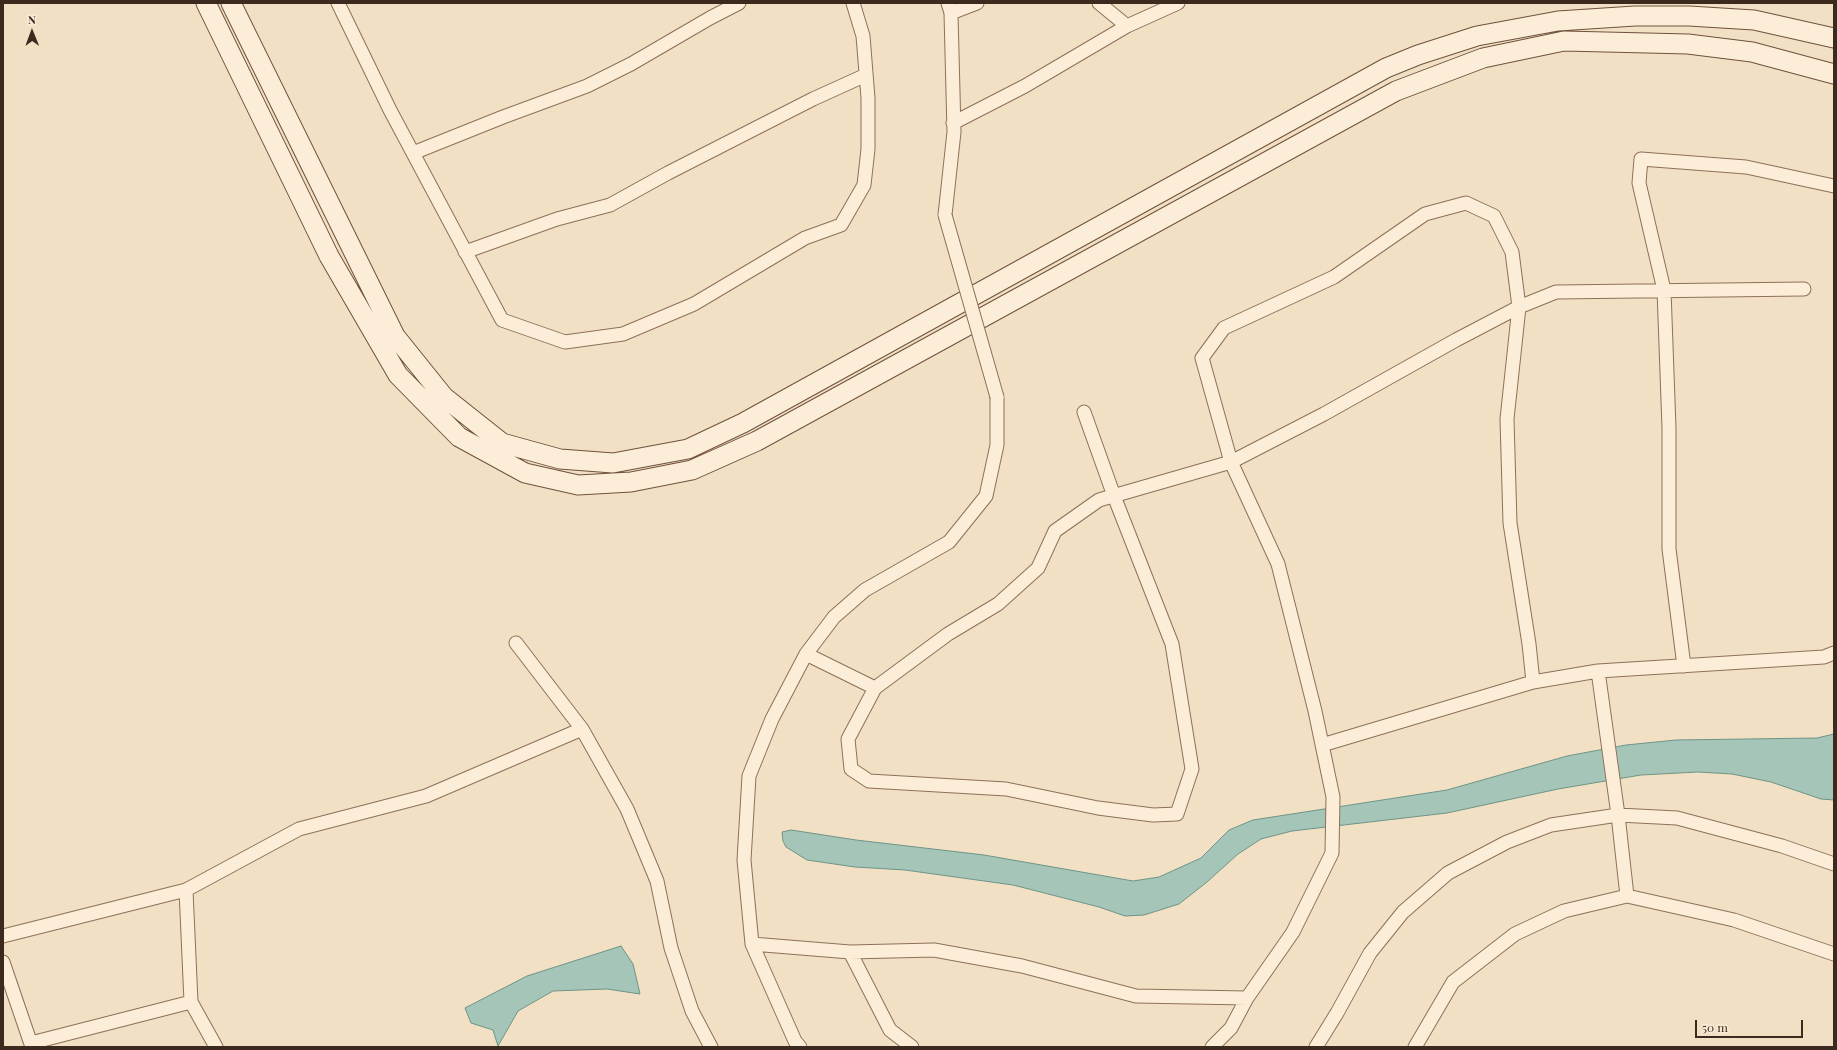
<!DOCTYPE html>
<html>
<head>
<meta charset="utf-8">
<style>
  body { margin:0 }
  #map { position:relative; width:1837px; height:1050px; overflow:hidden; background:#f2e0c4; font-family:"Playfair Display",serif }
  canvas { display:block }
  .frame { position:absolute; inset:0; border:4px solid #3d2a1e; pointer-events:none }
  .north { position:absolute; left:12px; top:12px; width:40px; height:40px; -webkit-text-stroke:3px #f8ead4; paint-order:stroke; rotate:359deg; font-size:11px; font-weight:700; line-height:16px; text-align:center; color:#3d2a1e }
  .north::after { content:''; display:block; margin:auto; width:14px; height:18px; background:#3d2a1e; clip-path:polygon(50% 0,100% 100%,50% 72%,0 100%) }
  .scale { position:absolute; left:1695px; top:1020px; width:108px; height:18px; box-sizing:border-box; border:2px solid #3d2a1e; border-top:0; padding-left:5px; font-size:12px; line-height:14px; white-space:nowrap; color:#3d2a1e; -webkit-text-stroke:3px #f8ead4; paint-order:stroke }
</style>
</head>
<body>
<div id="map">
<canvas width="1837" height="1050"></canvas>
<div class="frame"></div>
<div class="north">N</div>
<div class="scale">50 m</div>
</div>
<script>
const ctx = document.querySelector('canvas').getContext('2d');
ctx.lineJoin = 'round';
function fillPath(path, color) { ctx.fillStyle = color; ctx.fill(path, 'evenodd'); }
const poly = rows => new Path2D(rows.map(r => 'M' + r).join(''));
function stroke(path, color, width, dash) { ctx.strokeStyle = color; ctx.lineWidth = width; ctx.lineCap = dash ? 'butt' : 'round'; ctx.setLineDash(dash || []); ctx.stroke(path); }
const water = poly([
  [1834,734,1834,800,1821,799,1771,782,1732,774,1698,772,1641,775,1558,789,1447,813,1292,831,1261,839,1238,854,1207,882,1179,904,1144,915,1125,916,1099,907,1013,885,905,870,855,867,807,860,786,847,783,841,782,832,791,830,856,840,984,855,1133,881,1159,877,1201,858,1229,830,1253,820,1447,790,1567,756,1626,745,1676,740,1817,738,1834,734],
  [621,946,633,964,640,994,607,989,553,991,518,1011,498,1046,493,1030,471,1023,465,1008,527,976,621,946]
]);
fillPath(water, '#a6c5b9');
stroke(water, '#6c9486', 1);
const street = poly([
  [338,3,390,110,502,320,565,342,623,334,694,304,805,238,841,225,864,185,868,149,868,98,863,36,853,3],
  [1099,3,1127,26,1178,3],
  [951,13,977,3],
  [953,123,1025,86,1127,26],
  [413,153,503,117,587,86,631,64,710,18,739,3],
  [945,215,954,132,951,13,948,3],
  [465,252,557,219,610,205,668,173,813,99,866,75],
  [516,643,582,729,627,809,657,881,671,948,692,1011,711,1047],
  [806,654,875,688,948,634,998,604,1038,568,1055,531,1099,500,1231,462,1324,414,1456,340,1519,307,1556,292,1804,289],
  [1684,666,1669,549,1669,428,1664,290,1639,183,1641,159,1746,167,1834,186],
  [1598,671,1824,657,1834,653],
  [875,688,848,739,851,769,869,781,1006,789,1098,808,1153,815,1177,814,1192,769,1172,644,1114,496,1084,412],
  [1322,745,1533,682],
  [186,890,191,1002,216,1047],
  [3,936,186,890,299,829,426,796,582,729],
  [752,944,850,952,934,950,1022,966,1136,996,1247,998,1293,932,1332,853,1333,797,1315,711,1278,564,1231,462,1202,358,1224,328,1334,277,1425,214,1466,203,1494,216,1512,252,1519,307,1507,419,1510,523,1529,644,1533,682,1598,671,1618,815,1627,896],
  [850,952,890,1030,912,1047],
  [3,962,32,1047],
  [31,1043,191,1002],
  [800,1047,795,1041,752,944,744,860,749,776,772,719,806,654,834,617,865,590,949,542,986,496,997,445,997,397],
  [1212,1047,1231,1028,1247,998],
  [1316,1047,1337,1013,1370,953,1403,912,1448,873,1507,842,1551,825,1618,815,1677,818,1782,846,1834,864],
  [1415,1047,1453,982,1515,934,1564,911,1627,896,1734,920,1834,954]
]);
const secondary = poly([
  [206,3,329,256,398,375,459,437,525,473,578,485,631,482,692,470,757,441,1396,91,1483,58,1564,41,1688,44,1752,52,1834,74],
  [231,3,395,336,444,397,502,443,560,459,613,463,688,449,743,423,1386,68,1418,55,1477,36,1558,21,1635,16,1689,16,1754,20,1834,38]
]);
stroke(street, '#8e7058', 15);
stroke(secondary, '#70513c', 21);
stroke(street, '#fbedd8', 13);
stroke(secondary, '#fbedd8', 19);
const streetBridge = poly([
  [945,215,997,397]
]);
stroke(streetBridge, '#8e7058', 15, []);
stroke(streetBridge, '#fbedd8', 13);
</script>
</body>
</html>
